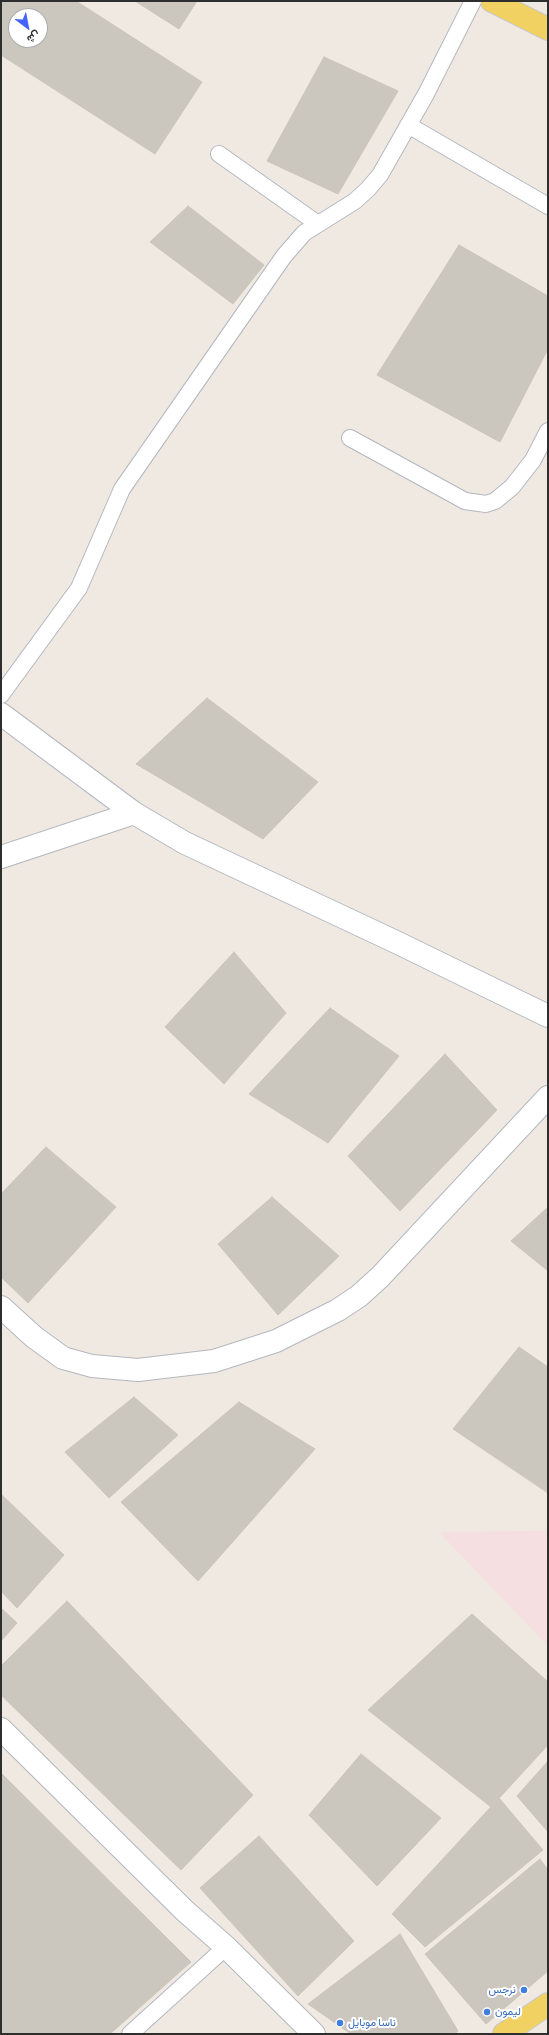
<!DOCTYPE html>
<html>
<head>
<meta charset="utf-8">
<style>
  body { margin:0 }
  #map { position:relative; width:549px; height:2035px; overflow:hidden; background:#efe9e1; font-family:Manrope,Vazirmatn,sans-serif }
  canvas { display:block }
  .frame { position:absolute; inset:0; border:2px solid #2e2e2e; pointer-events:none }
  .north { position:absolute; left:8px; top:8px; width:40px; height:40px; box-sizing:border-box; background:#fff; border:1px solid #ababab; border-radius:50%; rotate:148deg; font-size:11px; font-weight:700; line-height:16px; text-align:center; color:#2e2e2e }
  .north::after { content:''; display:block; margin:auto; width:14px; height:18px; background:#4264fb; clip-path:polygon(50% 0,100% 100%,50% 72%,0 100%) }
</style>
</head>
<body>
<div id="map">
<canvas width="549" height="2035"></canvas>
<div class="frame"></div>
<div class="north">ش</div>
</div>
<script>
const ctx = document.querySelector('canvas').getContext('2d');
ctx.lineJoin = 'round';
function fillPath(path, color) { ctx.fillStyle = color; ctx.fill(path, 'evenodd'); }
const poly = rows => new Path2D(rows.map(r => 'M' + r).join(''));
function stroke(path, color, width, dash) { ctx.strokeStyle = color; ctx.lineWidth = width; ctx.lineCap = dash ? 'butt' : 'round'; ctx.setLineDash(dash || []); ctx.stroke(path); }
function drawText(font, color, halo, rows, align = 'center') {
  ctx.font = font + ' Manrope,Vazirmatn,sans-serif'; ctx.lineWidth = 4; ctx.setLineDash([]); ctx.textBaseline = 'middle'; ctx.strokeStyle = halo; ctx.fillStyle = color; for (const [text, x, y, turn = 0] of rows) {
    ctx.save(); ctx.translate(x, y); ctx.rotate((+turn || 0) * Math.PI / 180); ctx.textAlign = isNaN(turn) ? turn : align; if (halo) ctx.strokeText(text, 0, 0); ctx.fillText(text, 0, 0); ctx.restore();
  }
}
fillPath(poly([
  [548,1531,548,1646,439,1532]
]), '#f5dfe0');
const building = poly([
  [1,1,76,1,202,82,155,154,1,55,1,1],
  [16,16,40,16,40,40,16,40,16,16],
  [135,1,197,1,179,29,135,1],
  [324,57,398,91,338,194,267,161,324,57],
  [188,206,264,265,233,304,150,242,188,206],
  [459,245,548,296,548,349,500,442,377,375,459,245],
  [207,698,318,782,263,839,136,764,207,698],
  [234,952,286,1013,224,1084,165,1027,234,952],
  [330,1008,399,1056,328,1143,249,1094,330,1008],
  [445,1054,497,1110,400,1211,348,1156,445,1054],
  [46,1147,116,1207,28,1303,1,1277,1,1194,46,1147],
  [272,1197,339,1256,278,1315,218,1244,272,1197],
  [548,1207,548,1271,511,1241,548,1207],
  [519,1347,548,1367,548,1493,453,1429,519,1347],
  [134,1397,178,1435,109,1498,65,1452,134,1397],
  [239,1402,315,1449,198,1581,121,1502,239,1402],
  [1,1494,64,1555,17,1608,1,1591,1,1494],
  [67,1601,253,1795,181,1870,1,1695,1,1666,67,1601],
  [1,1608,17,1623,1,1641,1,1608],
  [472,1614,548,1682,548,1745,491,1807,368,1710,472,1614],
  [361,1754,441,1818,377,1886,309,1815,361,1754],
  [548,1761,548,1832,517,1796,548,1761],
  [1,1773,191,1962,110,2034,1,2034,1,1773],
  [499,1798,543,1850,425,1947,392,1914,499,1798],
  [259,1836,354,1941,298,1996,200,1888,259,1836],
  [540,1859,548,1870,548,1971,486,2024,425,1954,540,1859],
  [400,1934,458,2031,455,2034,351,2034,308,2004,400,1934]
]);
fillPath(building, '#cbc7bf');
stroke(building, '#cbc5ba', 1);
const service = poly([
  [408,125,548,206],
  [219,154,318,224],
  [350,438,465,501,486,504,495,501,512,487,533,460,548,431],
  [1,695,79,588,122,489,284,256,304,233,355,201,368,189,380,175,426,94,473,1],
  [130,2034,226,1947]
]);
const minor = poly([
  [1,714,134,813,185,843,396,942,548,1016],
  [1,857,134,813],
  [1,1307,34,1337,63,1358,92,1366,138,1370,214,1361,276,1341,338,1310,359,1296,380,1277,548,1097]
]);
const tertiary = poly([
  [1,1729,185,1911,226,1947,314,2034]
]);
const primary = poly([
  [492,1,548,29],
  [504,2034,548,2004]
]);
stroke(service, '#b4b7c1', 18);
stroke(minor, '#b4b7c1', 24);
stroke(tertiary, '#b4b7c1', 24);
stroke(primary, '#c9c9c9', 24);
stroke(service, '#fff', 16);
stroke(minor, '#fff', 22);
stroke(tertiary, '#fff', 22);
stroke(primary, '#f2d163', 22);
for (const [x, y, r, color] of [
  [524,1990,4,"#3f7fe0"],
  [487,2012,4,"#3f7fe0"],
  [340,2023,4,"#3f7fe0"]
]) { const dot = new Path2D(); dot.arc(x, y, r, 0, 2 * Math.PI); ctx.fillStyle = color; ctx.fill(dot); stroke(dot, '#fff', 1.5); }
drawText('11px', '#366cbe', '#fff', [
  ["نرجس",516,1990,"right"],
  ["ليمون",495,2012],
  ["ناسا موبايل",348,2023]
], 'left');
</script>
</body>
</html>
